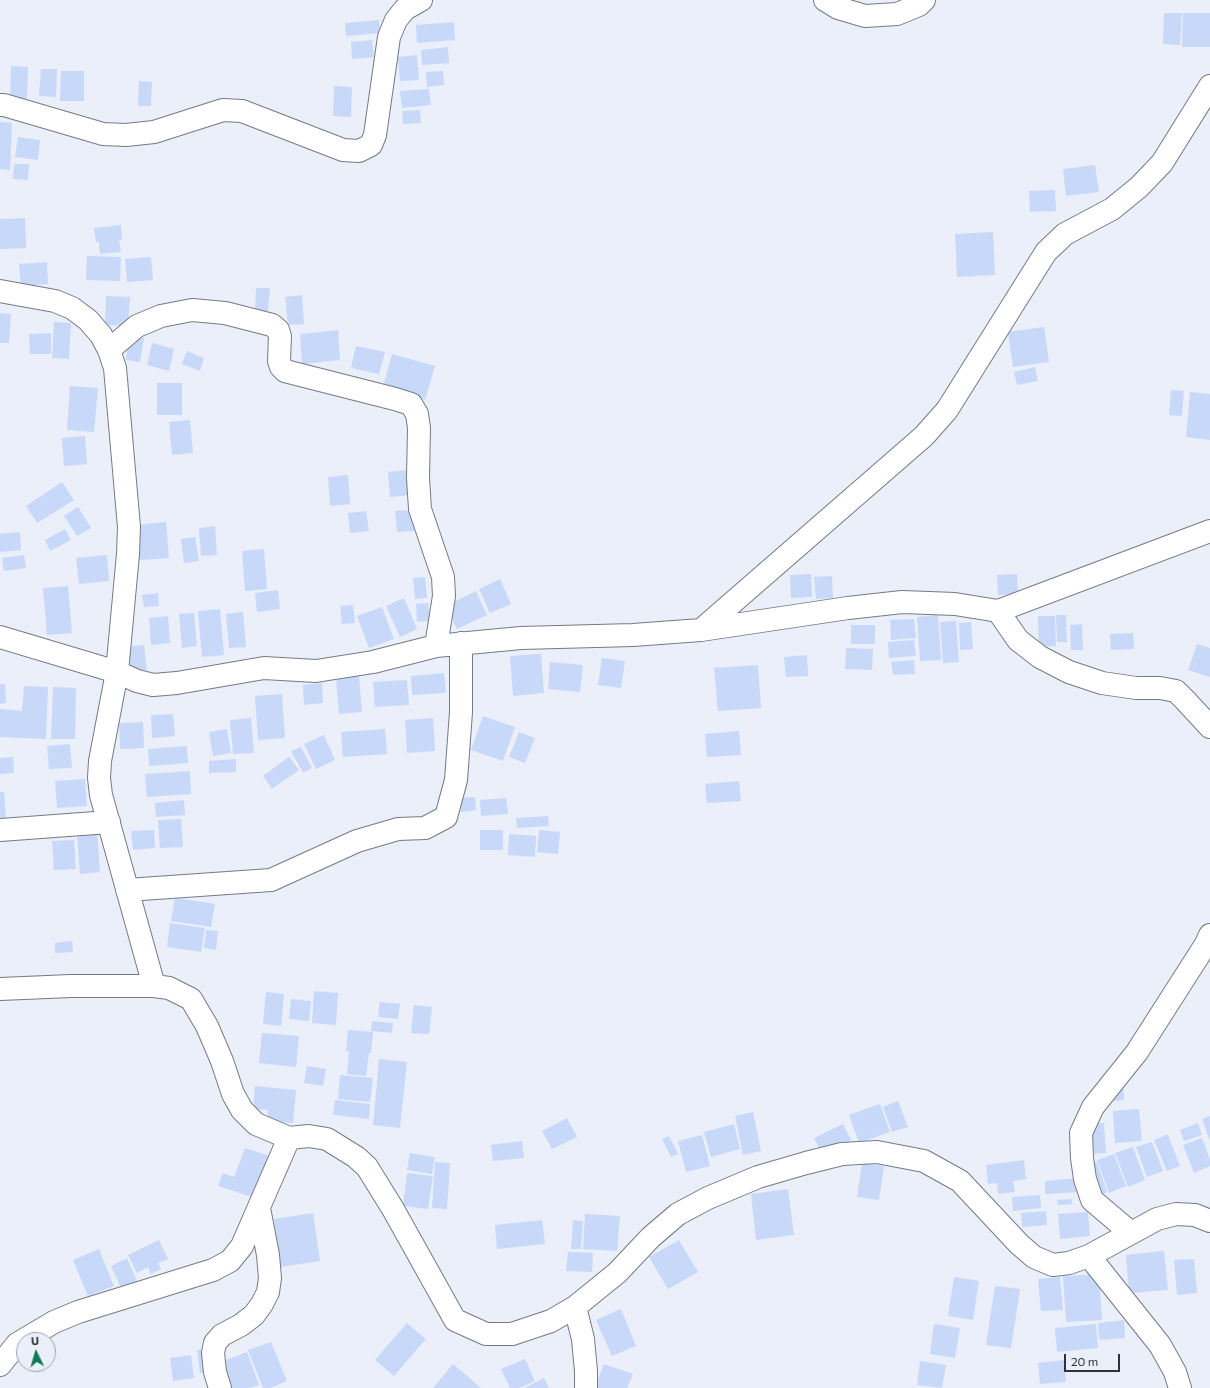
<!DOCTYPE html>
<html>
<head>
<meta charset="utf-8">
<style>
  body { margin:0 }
  #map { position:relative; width:1210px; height:1388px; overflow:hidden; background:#eaeff9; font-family:Commissioner,sans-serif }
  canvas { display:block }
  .north { position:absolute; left:16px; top:1332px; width:40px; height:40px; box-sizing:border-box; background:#eaeff9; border:1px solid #a0a3ab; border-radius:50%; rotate:355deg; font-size:11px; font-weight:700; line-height:16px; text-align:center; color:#303235 }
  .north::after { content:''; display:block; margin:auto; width:14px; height:18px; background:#0e7b57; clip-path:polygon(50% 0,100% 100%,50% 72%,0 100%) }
  .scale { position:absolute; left:1064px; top:1354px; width:56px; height:18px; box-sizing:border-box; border:2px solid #303235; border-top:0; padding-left:5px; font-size:12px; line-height:14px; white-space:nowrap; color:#303235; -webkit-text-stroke:3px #eaeff9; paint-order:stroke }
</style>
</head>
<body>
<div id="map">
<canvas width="1210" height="1388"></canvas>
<div class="north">U</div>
<div class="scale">20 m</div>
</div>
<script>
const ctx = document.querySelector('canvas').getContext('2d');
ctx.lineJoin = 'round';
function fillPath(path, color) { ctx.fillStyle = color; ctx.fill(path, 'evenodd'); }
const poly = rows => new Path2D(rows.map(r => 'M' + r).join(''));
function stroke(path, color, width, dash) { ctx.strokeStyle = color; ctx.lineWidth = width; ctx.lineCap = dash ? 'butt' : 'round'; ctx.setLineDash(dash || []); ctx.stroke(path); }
fillPath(poly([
  [1164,13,1182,13,1180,45,1163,44],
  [1183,13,1210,13,1210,47,1182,47],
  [379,20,380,33,346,36,345,23],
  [454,22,455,40,417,43,416,25],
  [372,40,374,57,352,59,351,42],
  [448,47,449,63,422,65,421,50],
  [417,55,419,80,400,81,398,57],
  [11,66,28,67,27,99,10,98],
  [41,69,57,69,56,97,39,96],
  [61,71,84,71,84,101,60,101],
  [443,71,444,85,427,87,426,72],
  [139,81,152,82,151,106,138,106],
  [334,86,352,87,351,117,333,116],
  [429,89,431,105,402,108,400,91],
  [420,110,421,123,403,124,402,111],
  [0,122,12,123,10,170,0,169],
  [18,137,40,140,38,160,15,157],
  [14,164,29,164,28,180,13,179],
  [1095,165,1099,192,1066,196,1063,169],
  [1055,190,1056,211,1030,212,1029,191],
  [25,218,26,248,0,249,0,219],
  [121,225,122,240,119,240,121,252,100,254,99,242,96,242,94,228],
  [993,232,995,275,957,277,955,234],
  [87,256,121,257,120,281,86,280],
  [151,257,153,280,127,282,125,259],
  [47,262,48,284,21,286,19,264],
  [256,288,270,288,268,311,255,311],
  [302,295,304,324,288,325,285,297],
  [106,296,130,297,128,326,105,325],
  [0,313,11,314,9,343,0,343],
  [54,322,71,323,69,359,52,358],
  [1044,327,1049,362,1013,367,1008,332],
  [338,330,340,360,302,364,300,334],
  [51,333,51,354,30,354,29,334],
  [129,337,144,338,140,362,126,360],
  [152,343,174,349,169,371,147,365],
  [356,346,385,352,379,374,351,368],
  [187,351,204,358,200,371,182,364],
  [392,354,435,366,425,400,383,387],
  [1035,367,1038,381,1017,385,1014,372],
  [157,383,182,383,182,415,157,415],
  [70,386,98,388,94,432,67,430],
  [1171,390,1184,391,1182,416,1169,415],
  [1190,392,1210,394,1210,440,1186,437],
  [190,420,193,453,172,455,169,422],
  [85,436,87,464,64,466,62,438],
  [408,470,410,495,390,497,388,472],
  [348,475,350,504,330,506,328,477],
  [62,482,74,500,37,523,26,506],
  [78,507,91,528,77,536,64,516],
  [413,510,414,531,397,532,395,511],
  [366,511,369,531,350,533,348,513],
  [166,522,169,558,139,560,136,525],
  [215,526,217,555,201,556,199,528],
  [65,529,71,540,50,551,45,540],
  [20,532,21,550,0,552,0,534],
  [195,537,199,561,184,563,181,539],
  [264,549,267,589,245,591,242,551],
  [24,555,26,568,4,571,2,558],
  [107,555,109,581,79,584,76,558],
  [811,574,812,597,791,598,790,575],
  [1017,574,1018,593,998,595,997,575],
  [832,576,833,598,816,599,814,577],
  [425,577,427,598,415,599,413,578],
  [500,579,511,604,490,613,479,589],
  [68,586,72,633,47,635,43,588],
  [278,590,280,609,257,612,255,593],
  [476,591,487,615,457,629,445,606],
  [158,593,159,606,144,607,142,595],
  [404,598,417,629,400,637,386,606],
  [428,603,430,621,417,622,416,604],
  [353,605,355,623,342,624,340,606],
  [382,607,394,639,369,648,357,616],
  [220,609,224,655,202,657,198,611],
  [243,612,246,647,229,648,226,614],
  [194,613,197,646,182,648,179,614],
  [938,615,941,660,920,661,917,617],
  [1056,615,1066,615,1067,642,1057,642],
  [168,616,170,643,151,645,149,618],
  [1038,616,1055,616,1056,646,1039,647],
  [914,619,916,638,891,640,890,620],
  [956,621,959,662,943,663,940,622],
  [971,622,973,649,960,650,959,623],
  [1082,624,1083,650,1071,650,1070,625],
  [851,625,875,625,875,644,851,644],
  [1133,633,1134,649,1111,650,1110,634],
  [914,640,916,656,889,658,888,642],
  [1197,644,1210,648,1210,677,1188,670],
  [144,645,147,670,127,672,125,647],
  [846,648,873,649,872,670,845,669],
  [541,654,544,693,513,696,510,656],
  [807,655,808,676,786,677,784,657],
  [602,658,625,661,621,688,598,685],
  [914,660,915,674,893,675,891,662],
  [550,662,583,665,580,692,548,689],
  [758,665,761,708,718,711,714,668],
  [444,673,446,693,412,695,411,676],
  [359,676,362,712,339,714,336,678],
  [407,680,409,705,375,707,373,682],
  [322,683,323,703,304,705,303,685],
  [0,684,5,684,6,703,0,704],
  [24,686,48,687,46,739,0,737,0,709,22,711],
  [53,687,76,688,75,739,51,739],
  [282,694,285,738,258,740,255,696],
  [173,714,175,736,152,738,151,715],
  [483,716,515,727,503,761,471,750],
  [251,718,254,753,233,754,230,720],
  [433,718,435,751,407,753,405,720],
  [143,722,144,748,120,749,119,723],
  [227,729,231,753,213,756,209,732],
  [385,729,387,754,343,757,341,732],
  [739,731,741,755,707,757,705,734],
  [519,732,535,738,525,763,509,757],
  [324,735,335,760,316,769,304,744],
  [70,744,72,768,49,769,47,746],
  [187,746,188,763,149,766,148,749],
  [301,747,312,768,303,773,291,751],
  [13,757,14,773,0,774,0,758],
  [289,757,299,770,272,789,263,776],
  [236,759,236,772,209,773,209,761],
  [190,771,191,794,147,797,145,774],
  [85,779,87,806,57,808,55,781],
  [739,781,741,801,707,803,705,784],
  [0,792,4,792,6,818,0,819],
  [475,797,476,810,461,812,460,798],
  [506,798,508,814,481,816,480,800],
  [184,800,185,815,156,817,155,803],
  [548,816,549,826,517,828,516,818],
  [181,819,183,847,160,848,158,820],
  [154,830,155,848,133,850,131,831],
  [480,830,503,830,503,850,480,850],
  [539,830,560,832,558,854,537,852],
  [97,832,100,872,80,874,77,834],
  [509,834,536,836,535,857,508,855],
  [74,840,76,869,54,870,52,841],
  [175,898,215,904,211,927,171,921],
  [170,923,205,928,201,952,167,947],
  [206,930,218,931,216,950,204,948],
  [72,941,73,952,55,953,55,943],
  [314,991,338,993,336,1025,312,1023],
  [266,992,284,994,281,1026,263,1024],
  [291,999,311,1001,309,1021,289,1019],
  [380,1002,400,1004,398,1019,378,1017],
  [414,1005,432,1007,429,1034,411,1033],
  [372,1021,393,1023,392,1033,371,1031],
  [348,1030,373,1032,371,1053,369,1053,366,1076,347,1074,349,1051,346,1051],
  [262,1033,299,1036,296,1067,259,1063],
  [379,1059,407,1062,400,1128,373,1125],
  [307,1066,326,1069,323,1086,304,1083],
  [340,1075,373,1078,370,1102,338,1099],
  [255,1086,296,1090,293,1123,267,1121,268,1110,253,1109],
  [1123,1087,1124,1100,1113,1101,1113,1088],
  [335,1100,370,1104,369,1119,333,1115],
  [898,1101,908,1127,892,1132,883,1107],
  [880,1104,890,1132,859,1143,849,1115],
  [1139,1109,1142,1141,1115,1143,1113,1111],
  [753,1112,761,1151,743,1155,735,1116],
  [1210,1116,1210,1141,1202,1119],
  [567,1118,577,1137,552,1149,542,1131],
  [1104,1123,1106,1153,1090,1154,1088,1124],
  [1198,1123,1202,1135,1184,1141,1180,1130],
  [734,1124,740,1149,711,1157,704,1132],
  [843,1124,851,1140,822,1154,814,1138],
  [702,1135,710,1166,686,1172,678,1141],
  [1166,1135,1168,1135,1180,1166,1167,1171,1154,1140],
  [669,1136,678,1154,671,1157,662,1139],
  [1202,1138,1210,1160,1210,1166,1194,1173,1183,1145],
  [522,1141,524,1158,493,1161,491,1145],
  [1152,1142,1163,1171,1147,1177,1136,1147],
  [1133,1147,1145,1180,1128,1187,1115,1153],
  [245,1148,270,1156,255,1198,218,1186,223,1173,234,1177],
  [410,1153,435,1157,432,1174,407,1170],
  [1114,1154,1126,1186,1109,1193,1097,1160],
  [1024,1160,1026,1179,1013,1181,1015,1192,998,1194,997,1183,988,1184,986,1165],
  [435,1162,450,1163,447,1209,432,1208],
  [1097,1162,1107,1192,1097,1196,1086,1166],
  [862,1163,884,1166,879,1200,857,1197],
  [407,1173,433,1176,428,1209,403,1206],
  [1080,1178,1081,1192,1045,1194,1045,1181],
  [788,1189,794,1235,756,1240,751,1194],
  [1040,1195,1041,1208,1013,1211,1012,1197],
  [1072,1199,1072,1204,1058,1205,1057,1200],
  [1046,1211,1047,1225,1022,1227,1021,1213],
  [1088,1212,1090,1236,1060,1239,1058,1214],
  [313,1213,320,1261,281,1267,274,1219],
  [585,1214,620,1216,617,1251,583,1249],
  [542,1220,545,1244,497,1249,495,1225],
  [573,1220,583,1221,581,1249,571,1249],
  [159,1240,168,1259,158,1263,161,1269,151,1274,148,1267,137,1273,128,1255],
  [679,1240,698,1272,668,1289,649,1257],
  [99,1249,114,1286,88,1296,73,1260],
  [1164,1251,1168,1290,1129,1293,1126,1255],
  [568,1252,593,1253,592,1272,566,1271],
  [127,1258,137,1281,121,1288,111,1266],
  [1194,1259,1197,1293,1177,1295,1174,1260],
  [1099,1274,1102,1320,1066,1322,1063,1276],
  [954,1277,979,1281,973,1320,948,1316],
  [1060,1277,1063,1310,1041,1311,1038,1279],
  [995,1286,1020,1289,1011,1348,986,1345],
  [621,1309,636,1346,612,1356,596,1320],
  [1124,1320,1125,1338,1099,1340,1098,1323],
  [407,1323,426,1339,394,1376,375,1360],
  [934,1324,960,1328,955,1358,930,1354],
  [1096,1324,1098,1348,1057,1352,1055,1328],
  [271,1342,287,1381,270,1388,263,1388,248,1350],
  [210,1348,213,1371,200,1373,197,1350],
  [247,1352,259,1385,250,1388,230,1388,221,1362],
  [191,1355,194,1378,173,1381,170,1358],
  [525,1359,535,1381,519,1388,510,1388,501,1369],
  [1064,1360,1066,1382,1040,1384,1038,1363],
  [920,1361,946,1365,942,1388,917,1385],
  [453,1364,481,1388,433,1388],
  [604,1364,633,1374,627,1388,595,1388],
  [544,1378,549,1388,524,1388]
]), '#c7d8f9');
const street = poly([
  [825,0,838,8,865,16,897,14,919,5,924,0],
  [0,105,4,105,103,134,126,135,154,132,223,110,242,111,343,150,359,151,371,145,375,135,389,37,396,20,405,9,421,0],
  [0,291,55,301,72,308,88,320,101,335,109,350,115,368,129,527,128,554,117,672,100,761,99,778,101,795,154,986],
  [109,350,137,326,161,316,192,310,225,313,272,325,278,330,280,336,279,361,281,367,285,371,395,399,411,404,417,414,419,428,418,478,420,509,443,577,444,596,436,646],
  [998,611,1210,531],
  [701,630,924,436,947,410,1046,252,1065,234,1112,209,1139,187,1162,163,1210,86],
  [0,637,117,672,137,681,153,685,177,683,264,668,316,671,373,662,436,646,521,638,633,635,701,630,848,608,902,602,955,604,998,611,1018,640,1040,657,1069,672,1102,683,1136,688,1160,688,1176,691,1185,700,1210,727],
  [0,830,109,822],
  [127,890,271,880,357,841,398,829,425,828,446,817,456,780,461,712,461,643],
  [0,989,71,986,154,986,169,988,191,999,207,1026,222,1061,233,1094,242,1110,256,1124,289,1138,309,1136,327,1139,356,1157,367,1167,393,1209,455,1320,486,1334,512,1334,551,1321,575,1307,617,1273,651,1237,678,1214,708,1198,758,1177,806,1163,842,1154,877,1152,924,1161,960,1181,1019,1244,1034,1257,1053,1265,1069,1263,1089,1256,1157,1219,1176,1214,1195,1215,1210,1221],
  [1131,1233,1092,1200,1085,1179,1082,1158,1081,1133,1093,1107,1137,1052,1206,944,1210,935],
  [1089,1256,1160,1345,1175,1372,1180,1388],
  [575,1307,583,1339,586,1371,586,1388],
  [0,1365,17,1344,54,1322,78,1312,213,1270,230,1261,242,1246,289,1138],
  [220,1388,215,1372,213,1353,215,1343,222,1335,241,1325,254,1315,262,1304,268,1292,270,1278,268,1255,259,1208]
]);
stroke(street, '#757a83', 24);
stroke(street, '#fff', 22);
</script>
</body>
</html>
